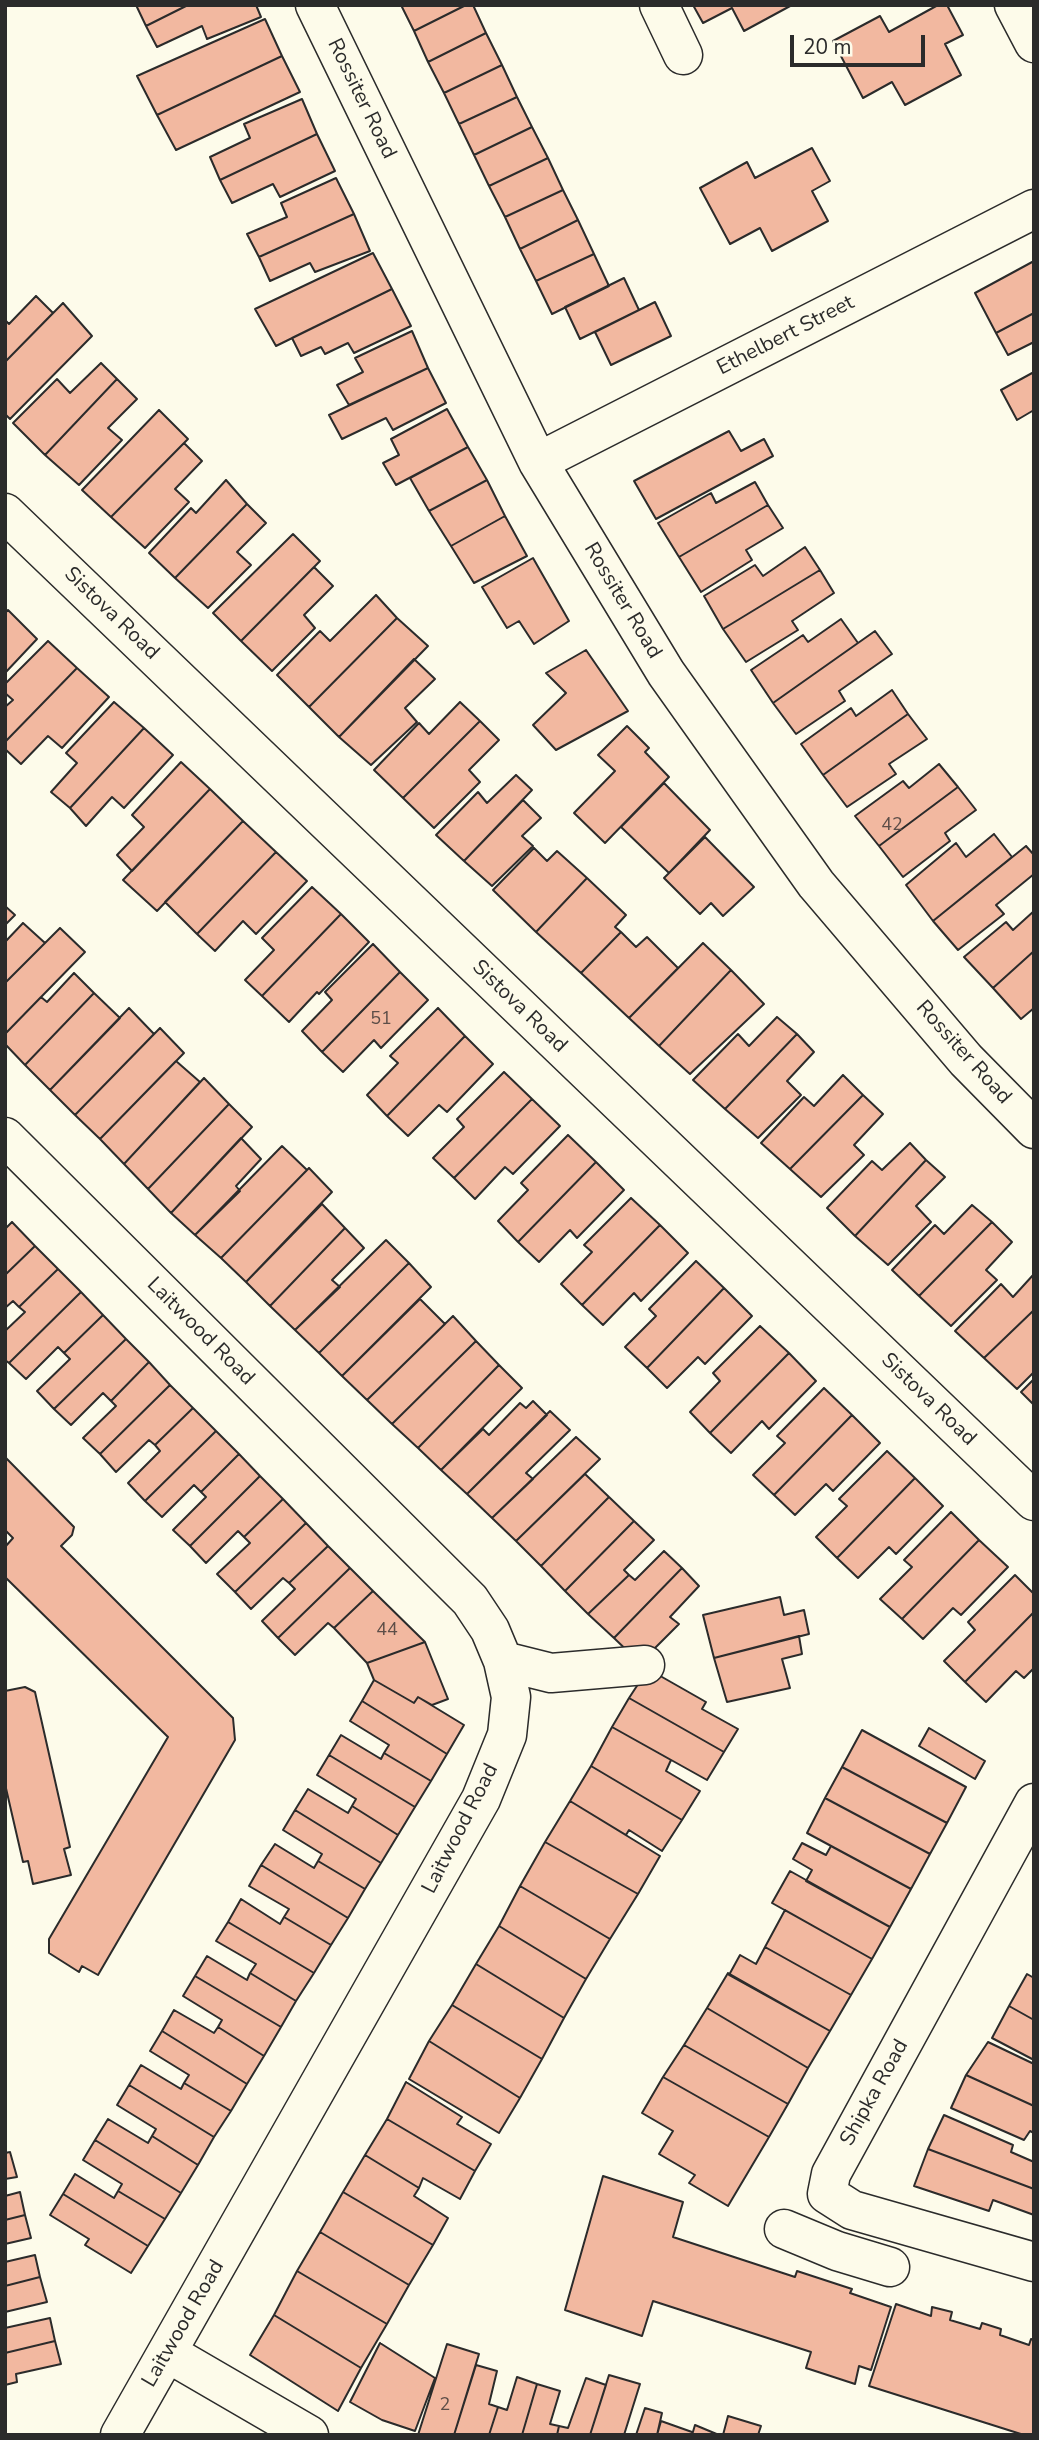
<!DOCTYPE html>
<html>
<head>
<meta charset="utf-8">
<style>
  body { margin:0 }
  #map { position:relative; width:1039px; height:2440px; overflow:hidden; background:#fdfbea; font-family:"Nunito Sans",sans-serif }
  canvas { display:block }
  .frame { position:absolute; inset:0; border:7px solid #2b2b2b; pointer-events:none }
  .scale { position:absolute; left:790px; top:35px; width:135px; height:32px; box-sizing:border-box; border:4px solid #2b2b2b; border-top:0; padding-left:9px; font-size:21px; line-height:24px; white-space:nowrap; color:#2b2b2b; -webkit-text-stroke:5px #fdfbea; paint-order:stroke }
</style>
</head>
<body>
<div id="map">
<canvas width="1039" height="2440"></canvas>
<div class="frame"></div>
<div class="scale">20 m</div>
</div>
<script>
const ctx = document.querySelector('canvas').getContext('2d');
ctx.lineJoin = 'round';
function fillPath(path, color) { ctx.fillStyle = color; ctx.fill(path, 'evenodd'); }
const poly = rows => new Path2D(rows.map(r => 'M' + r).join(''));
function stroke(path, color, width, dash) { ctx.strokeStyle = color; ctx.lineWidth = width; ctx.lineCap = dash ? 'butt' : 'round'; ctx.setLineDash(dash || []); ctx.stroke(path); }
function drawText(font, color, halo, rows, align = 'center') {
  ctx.font = font + ' "Nunito Sans",sans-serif'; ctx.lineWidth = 5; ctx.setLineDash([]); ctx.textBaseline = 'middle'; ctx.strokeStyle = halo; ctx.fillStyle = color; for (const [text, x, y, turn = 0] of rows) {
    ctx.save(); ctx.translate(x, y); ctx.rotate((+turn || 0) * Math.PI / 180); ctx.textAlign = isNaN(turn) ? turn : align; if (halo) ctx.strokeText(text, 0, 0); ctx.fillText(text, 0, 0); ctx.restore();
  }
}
const building = poly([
  [136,5,188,5,146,26,136,5],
  [188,5,256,5,261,17,207,39,202,26,157,47,146,26,188,5],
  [401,5,466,5,414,31,401,5],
  [466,5,473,5,486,33,428,62,414,31,466,5],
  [693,5,792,5,744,31,732,8,703,23,693,5],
  [938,5,947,5,963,35,945,44,961,75,905,105,892,82,863,98,833,41,880,16,889,32,938,5],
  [265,19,282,56,157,115,137,76,265,19],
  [486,33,502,65,444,93,428,62,486,33],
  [282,56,300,92,176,150,157,115,282,56],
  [502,65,517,97,459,124,444,93,502,65],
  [517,97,532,127,474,155,459,124,517,97],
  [302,99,317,134,220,180,210,157,250,138,244,124,302,99],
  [532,127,548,158,489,186,474,155,532,127],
  [317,134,335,171,280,197,273,184,232,203,220,180,317,134],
  [812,148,830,181,812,191,828,221,772,251,760,228,730,244,700,188,747,162,755,178,812,148],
  [548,158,563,190,505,217,489,186,548,158],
  [336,178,354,214,259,257,247,234,287,217,281,203,336,178],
  [563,190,578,220,520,249,505,217,563,190],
  [354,214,370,251,315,272,310,263,270,281,259,257,354,214],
  [578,220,594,254,536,281,520,249,578,220],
  [373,253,392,289,276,346,255,309,373,253],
  [594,254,609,286,552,314,536,281,594,254],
  [1034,261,1034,313,996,333,975,293,1034,261],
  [624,278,639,310,580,339,565,307,624,278],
  [392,289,411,326,354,353,348,343,325,354,321,347,301,356,292,338,392,289],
  [36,296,53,313,5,362,5,320,9,324,36,296],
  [655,302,671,336,611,365,595,332,655,302],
  [63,303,92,336,10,419,5,414,5,362,63,303],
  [1034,313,1034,342,1008,355,996,333,1034,313],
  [412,331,428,368,349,405,337,385,363,372,355,358,412,331],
  [101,363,117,379,45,455,13,423,57,379,70,393,101,363],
  [428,368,446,403,393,430,386,418,342,439,329,415,428,368],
  [1034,372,1034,410,1017,420,1001,390,1034,372],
  [117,379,137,399,108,428,122,440,79,485,45,455,117,379],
  [447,409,468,447,396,485,383,463,399,455,391,439,447,409],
  [159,410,188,439,111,517,82,490,159,410],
  [729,431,741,451,764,439,773,456,656,519,634,481,729,431],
  [184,443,202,461,175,489,189,502,145,548,111,517,184,443],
  [468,447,487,480,429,511,410,478,468,447],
  [226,480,247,504,175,578,149,553,191,508,196,513,226,480],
  [487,480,505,516,451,546,429,511,487,480],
  [755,482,768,505,679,557,658,523,711,493,716,503,755,482],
  [247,504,266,523,237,552,251,565,208,608,175,578,247,504],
  [768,505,783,528,746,550,752,560,701,592,679,557,768,505],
  [505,516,527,556,474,583,451,546,505,516],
  [293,534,320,561,241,641,213,613,293,534],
  [805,547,820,570,723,629,704,596,755,565,763,576,805,547],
  [533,558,569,621,534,644,519,621,507,628,482,587,533,558],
  [314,567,333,586,304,615,315,628,272,671,241,641,314,567],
  [820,570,834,593,792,621,798,630,746,662,723,629,820,570],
  [376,595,397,618,309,707,277,675,320,631,330,641,376,595],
  [8,610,37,639,5,673,5,613,8,610],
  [397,618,428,646,339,737,309,707,397,618],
  [841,619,858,643,773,703,751,670,803,635,808,642,841,619],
  [875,631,892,654,839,691,845,701,796,734,773,703,875,631],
  [48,641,77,668,5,742,5,707,13,700,5,693,5,684,48,641],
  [586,650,628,711,556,750,533,725,566,693,546,673,586,650],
  [414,659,435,679,405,708,417,722,371,765,339,737,414,659],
  [77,668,109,697,62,748,48,736,21,764,5,749,5,742,77,668],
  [892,690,908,714,823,775,801,744,851,708,856,716,892,690],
  [114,702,144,728,70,808,51,792,77,763,66,753,114,702],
  [460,702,480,721,403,798,374,770,419,723,429,734,460,702],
  [908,714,927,739,889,764,896,774,847,807,823,775,908,714],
  [480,721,499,740,469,770,480,782,434,828,403,798,480,721],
  [627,726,649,748,645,752,669,777,605,843,574,813,615,771,598,755,627,726],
  [144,728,173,755,124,808,112,797,86,826,70,808,144,728],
  [181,762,210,789,132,871,117,855,144,827,132,815,181,762],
  [939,764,958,787,879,846,855,816,903,781,909,788,939,764],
  [516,775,532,790,464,861,436,835,478,792,487,803,516,775],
  [664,783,710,830,669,873,621,827,664,783],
  [958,787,976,810,945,833,950,841,903,877,879,846,958,787],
  [210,789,243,821,157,911,123,880,210,789],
  [523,800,541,818,522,836,533,846,492,886,464,861,523,800],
  [243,821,276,852,197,934,165,902,243,821],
  [994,834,1012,857,933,921,906,885,956,843,966,857,994,834],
  [705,837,754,887,723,916,711,903,700,914,664,878,705,837],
  [1026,846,1034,855,1034,874,996,905,1004,914,958,950,933,921,1026,846],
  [534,848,547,861,557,851,587,878,536,932,493,890,534,848],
  [276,852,307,881,256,934,243,921,215,951,197,934,276,852],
  [587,878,626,915,615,927,621,932,581,973,536,932,587,878],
  [312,887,341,914,262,996,245,980,274,950,262,938,312,887],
  [5,906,15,915,5,925,5,906],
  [1034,911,1034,951,993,988,964,957,1006,922,1013,930,1034,911],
  [341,914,369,942,319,994,317,992,289,1022,262,996,341,914],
  [23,923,45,943,5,983,5,942,23,923],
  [60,928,85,952,5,1034,5,983,60,928],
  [621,932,636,947,647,937,678,968,629,1018,581,973,621,932],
  [703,943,731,970,659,1046,629,1018,703,943],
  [373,944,400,972,322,1052,302,1031,332,1000,325,992,373,944],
  [1034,951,1034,1008,1021,1019,993,988,1034,951],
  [731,970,764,1004,690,1074,659,1046,731,970],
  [400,972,428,1000,381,1048,374,1040,343,1072,322,1052,400,972],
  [74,973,94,993,25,1065,5,1044,5,1034,41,997,47,1002,74,973],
  [94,993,120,1018,50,1090,25,1065,94,993],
  [129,1008,154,1034,75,1115,50,1090,129,1008],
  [438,1008,465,1036,387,1116,367,1095,398,1063,390,1056,438,1008],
  [777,1017,797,1034,725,1109,693,1080,738,1034,749,1046,777,1017],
  [160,1028,184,1053,100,1139,75,1115,160,1028],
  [797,1034,814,1052,787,1081,801,1095,758,1138,725,1109,797,1034],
  [465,1036,493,1064,447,1112,439,1105,408,1136,387,1116,465,1036],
  [176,1061,200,1082,124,1164,100,1139,176,1061],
  [504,1072,532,1099,454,1178,433,1158,464,1127,457,1119,504,1072],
  [843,1075,863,1095,790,1169,761,1143,804,1097,814,1106,843,1075],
  [204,1078,229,1104,148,1189,124,1164,204,1078],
  [863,1095,883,1114,854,1145,864,1155,821,1197,790,1169,863,1095],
  [532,1099,560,1126,513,1174,505,1167,475,1199,454,1178,532,1099],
  [229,1104,252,1127,171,1213,148,1189,229,1104],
  [568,1135,596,1162,518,1242,498,1221,528,1190,521,1183,568,1135],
  [241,1138,261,1159,236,1186,240,1191,195,1235,171,1213,241,1138],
  [910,1143,926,1160,855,1236,827,1208,872,1161,882,1170,910,1143],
  [282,1146,307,1170,221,1258,195,1235,282,1146],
  [926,1160,945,1177,916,1206,931,1222,888,1265,855,1236,926,1160],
  [596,1162,624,1190,577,1238,570,1230,539,1262,518,1242,596,1162],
  [309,1168,332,1192,246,1282,221,1258,309,1168],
  [631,1198,660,1225,582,1305,561,1284,592,1252,584,1245,631,1198],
  [322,1204,345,1228,270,1306,246,1282,322,1204],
  [972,1205,992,1222,919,1296,892,1270,935,1225,944,1234,972,1205],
  [12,1222,35,1246,5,1275,5,1229,12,1222],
  [992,1222,1012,1242,986,1270,997,1280,951,1326,919,1296,992,1222],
  [660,1225,688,1253,641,1301,634,1293,603,1325,582,1305,660,1225],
  [345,1228,364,1248,332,1280,340,1287,295,1330,270,1306,345,1228],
  [386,1240,409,1263,319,1353,295,1330,386,1240],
  [35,1246,58,1269,19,1307,13,1301,5,1308,5,1275,35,1246],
  [696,1261,724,1288,647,1368,625,1347,656,1316,649,1309,696,1261],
  [409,1263,431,1287,342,1376,319,1353,409,1263],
  [58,1269,81,1292,9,1363,5,1360,5,1331,25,1312,19,1307,58,1269],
  [1034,1274,1034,1310,984,1358,955,1331,1001,1284,1013,1297,1034,1274],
  [724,1288,752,1316,705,1364,698,1357,667,1388,647,1368,724,1288],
  [81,1292,103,1315,64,1353,58,1347,26,1379,9,1363,81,1292],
  [420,1299,445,1324,367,1400,342,1376,420,1299],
  [1034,1310,1034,1372,1017,1389,984,1358,1034,1310],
  [103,1315,126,1339,54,1409,37,1391,70,1359,64,1353,103,1315],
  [453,1316,476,1341,392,1424,367,1400,453,1316],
  [760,1326,789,1353,710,1433,690,1412,720,1381,713,1373,760,1326],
  [126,1339,149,1362,111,1401,103,1393,71,1425,54,1409,126,1339],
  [476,1341,499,1365,418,1448,392,1424,476,1341],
  [789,1353,816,1381,769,1429,762,1421,731,1453,710,1433,789,1353],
  [149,1362,170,1385,100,1454,83,1438,116,1406,111,1401,149,1362],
  [499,1365,522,1388,441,1470,418,1448,499,1365],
  [1034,1379,1034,1405,1021,1392,1034,1379],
  [170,1385,193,1408,155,1445,149,1440,116,1472,100,1454,170,1385],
  [824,1388,852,1415,774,1495,753,1475,785,1443,777,1436,824,1388],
  [533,1401,547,1415,467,1494,441,1470,483,1429,489,1435,520,1403,526,1408,533,1401],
  [193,1408,216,1431,145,1501,128,1483,160,1451,155,1445,193,1408],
  [550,1411,570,1430,526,1473,533,1479,492,1518,467,1494,550,1411],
  [852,1415,880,1443,833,1491,826,1484,795,1515,774,1495,852,1415],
  [216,1431,239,1454,201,1492,194,1485,162,1517,145,1501,216,1431],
  [576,1437,600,1459,516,1541,492,1518,576,1437],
  [887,1451,915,1478,837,1558,816,1537,847,1506,839,1499,887,1451],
  [239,1454,260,1476,190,1546,173,1530,206,1497,201,1492,239,1454],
  [5,1457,74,1527,72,1535,61,1546,233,1718,235,1740,98,1975,82,1966,79,1972,49,1953,49,1939,168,1737,5,1577,5,1547,13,1538,5,1530,5,1457],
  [585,1474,609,1497,541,1566,516,1541,585,1474],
  [260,1476,283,1499,244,1537,238,1531,206,1563,190,1546,260,1476],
  [915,1478,943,1506,896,1554,889,1547,858,1578,837,1558,915,1478],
  [609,1497,634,1521,565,1591,541,1566,609,1497],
  [283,1499,306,1523,235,1592,217,1574,250,1543,244,1537,283,1499],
  [951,1512,979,1540,902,1619,880,1599,912,1567,904,1560,951,1512],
  [634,1521,654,1540,624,1570,629,1575,588,1614,565,1591,634,1521],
  [306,1523,328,1546,289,1583,283,1578,251,1609,235,1592,306,1523],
  [979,1540,1008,1567,961,1615,953,1608,923,1639,902,1619,979,1540],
  [328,1546,350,1568,278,1638,262,1621,295,1589,289,1583,328,1546],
  [664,1551,682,1568,614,1638,588,1614,629,1575,635,1580,664,1551],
  [350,1568,373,1591,334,1628,328,1623,295,1655,278,1638,350,1568],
  [682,1568,699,1586,670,1617,679,1624,640,1663,614,1638,682,1568],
  [1015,1575,1034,1594,1034,1612,965,1682,944,1661,975,1630,968,1622,1015,1575],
  [373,1591,425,1642,367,1663,334,1628,373,1591],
  [780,1597,784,1615,804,1610,809,1634,714,1658,703,1615,780,1597],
  [1034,1612,1034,1668,1024,1678,1016,1671,986,1702,965,1682,1034,1612],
  [799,1636,802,1654,782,1659,790,1688,727,1702,714,1658,799,1636],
  [425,1642,448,1699,432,1705,418,1697,414,1703,374,1680,367,1663,425,1642],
  [648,1669,706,1702,702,1709,738,1729,724,1752,629,1698,648,1669],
  [374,1680,414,1703,418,1697,464,1725,447,1754,362,1701,374,1680],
  [25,1687,35,1692,70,1847,64,1849,71,1875,33,1884,28,1861,23,1862,5,1784,5,1691,25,1687],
  [629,1698,724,1752,707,1780,612,1727,629,1698],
  [362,1701,447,1754,431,1781,384,1753,389,1745,350,1721,362,1701],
  [612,1727,671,1760,666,1771,700,1791,682,1820,591,1766,612,1727],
  [929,1728,985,1761,975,1779,919,1746,929,1728],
  [862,1730,966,1787,947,1823,842,1767,862,1730],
  [341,1735,381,1759,384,1753,431,1781,415,1807,329,1755,341,1735],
  [329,1755,415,1807,398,1835,352,1806,356,1799,317,1775,329,1755],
  [591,1766,682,1820,662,1851,629,1830,626,1835,570,1801,591,1766],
  [842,1767,947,1823,930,1854,825,1798,842,1767],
  [308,1789,348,1813,352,1806,398,1835,381,1863,295,1810,308,1789],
  [825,1798,930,1854,911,1889,807,1833,825,1798],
  [570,1801,660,1856,638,1894,545,1842,570,1801],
  [295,1810,381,1863,365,1889,318,1861,322,1854,283,1830,295,1810],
  [545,1842,638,1894,610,1939,520,1886,545,1842],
  [802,1843,826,1855,831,1846,911,1889,890,1927,806,1881,812,1870,793,1859,802,1843],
  [275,1844,314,1868,318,1861,365,1889,348,1918,261,1865,275,1844],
  [261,1865,348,1918,331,1945,284,1917,289,1909,249,1886,261,1865],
  [790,1871,890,1927,872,1959,772,1903,790,1871],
  [520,1886,610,1939,586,1979,499,1926,520,1886],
  [241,1899,280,1924,284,1917,331,1945,314,1973,228,1922,241,1899],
  [785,1910,872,1959,851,1995,765,1947,785,1910],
  [228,1922,314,1973,296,2001,250,1973,256,1964,216,1941,228,1922],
  [499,1926,586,1979,564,2018,476,1964,499,1926],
  [765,1947,851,1995,830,2031,729,1975,740,1955,756,1964,765,1947],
  [207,1956,247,1980,250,1973,296,2001,281,2027,195,1976,207,1956],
  [476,1964,564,2018,542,2059,452,2005,476,1964],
  [728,1973,830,2031,808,2068,707,2008,728,1973],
  [1027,1974,1034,1978,1034,2020,1009,2006,1027,1974],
  [195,1976,281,2027,264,2056,218,2027,222,2020,183,1996,195,1976],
  [452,2005,542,2059,520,2098,429,2041,452,2005],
  [1009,2006,1034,2020,1034,2060,992,2038,1009,2006],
  [707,2008,808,2068,788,2104,684,2045,707,2008],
  [174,2010,214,2033,218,2027,264,2056,247,2084,162,2031,174,2010],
  [162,2031,247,2084,231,2111,184,2083,189,2075,150,2051,162,2031],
  [429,2041,520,2098,499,2133,409,2079,429,2041],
  [988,2042,1034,2064,1034,2106,966,2075,988,2042],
  [684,2045,788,2104,769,2137,663,2077,684,2045],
  [141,2065,181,2089,184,2083,231,2111,214,2137,129,2085,141,2065],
  [966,2075,1034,2106,1034,2133,1030,2131,1024,2140,951,2108,966,2075],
  [663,2077,769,2137,728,2206,689,2183,695,2175,659,2154,673,2131,642,2113,663,2077],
  [406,2082,462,2117,457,2124,491,2144,475,2171,387,2119,406,2082],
  [129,2085,214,2137,198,2165,152,2136,156,2129,117,2105,129,2085],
  [944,2115,1013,2145,1011,2152,1034,2162,1034,2189,928,2149,944,2115],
  [108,2119,148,2143,152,2136,198,2165,181,2193,95,2140,108,2119],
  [387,2119,475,2171,460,2199,423,2178,419,2188,365,2155,387,2119],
  [95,2140,181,2193,165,2219,118,2191,122,2184,83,2160,95,2140],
  [928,2149,1034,2189,1034,2215,993,2200,989,2211,914,2186,928,2149],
  [10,2152,17,2177,5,2179,5,2153,10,2152],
  [365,2155,419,2188,414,2196,448,2218,433,2245,343,2192,365,2155],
  [75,2174,114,2198,118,2191,165,2219,148,2246,63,2194,75,2174],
  [603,2176,683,2202,673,2237,795,2277,797,2271,852,2289,850,2293,891,2307,871,2370,859,2366,855,2384,806,2368,811,2352,653,2301,642,2336,565,2310,603,2176],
  [20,2192,25,2215,5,2220,5,2196,20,2192],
  [343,2192,433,2245,409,2285,320,2232,343,2192],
  [63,2194,148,2246,131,2273,85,2245,89,2239,50,2215,63,2194],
  [25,2215,31,2238,5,2244,5,2220,25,2215],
  [320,2232,409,2285,387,2324,297,2271,320,2232],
  [35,2255,40,2277,5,2286,5,2262,35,2255],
  [297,2271,387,2324,361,2368,274,2315,297,2271],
  [40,2277,47,2302,5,2312,5,2286,40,2277],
  [896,2304,931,2316,932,2307,952,2312,950,2320,980,2329,982,2323,1001,2329,1000,2335,1029,2345,1031,2339,1034,2340,1034,2435,1024,2435,869,2386,896,2304],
  [274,2315,361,2368,338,2411,250,2355,274,2315],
  [50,2318,55,2341,5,2353,5,2328,50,2318],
  [55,2341,61,2364,16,2374,17,2382,5,2385,5,2353,55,2341],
  [380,2343,435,2378,415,2431,382,2420,350,2402,380,2343],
  [447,2344,479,2354,454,2435,418,2435,447,2344],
  [476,2365,497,2371,489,2404,498,2407,489,2435,454,2435,476,2365],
  [609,2375,640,2384,624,2435,590,2435,609,2375],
  [517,2377,537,2384,522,2435,489,2435,498,2407,507,2410,517,2377],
  [586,2378,606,2385,590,2435,557,2435,559,2426,568,2428,586,2378],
  [537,2384,560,2391,550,2424,559,2426,557,2435,522,2435,537,2384],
  [645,2408,662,2413,657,2435,636,2435,645,2408],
  [728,2416,761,2426,758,2435,723,2435,728,2416],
  [661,2421,692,2432,692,2435,657,2435,661,2421],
  [695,2425,719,2435,692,2435,695,2425]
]);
fillPath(building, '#f2b8a0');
stroke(building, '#2b2b2b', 2);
const minor = poly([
  [315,5,538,462,666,673,816,884,966,1060,1034,1129],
  [659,5,683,55],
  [1014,5,1034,43],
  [538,462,1034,209],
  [5,513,1034,1501],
  [5,1137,470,1600,490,1630,503,1661,511,1697,507,1735,481,1799,120,2435],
  [503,1661,551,1673,645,1665],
  [1034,1803,831,2174,827,2194,852,2210,1034,2262],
  [784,2229,837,2251,890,2267],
  [168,2353,309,2435]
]);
stroke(minor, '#2b2b2b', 41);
stroke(minor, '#fdfbea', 38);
drawText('18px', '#5d4e48', null, [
  ["42",892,826],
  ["51",381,1020],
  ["44",387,1631],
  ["2",445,2406]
]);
drawText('21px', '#2b2b2b', '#fdfbea', [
  ["Rossiter Road",361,99,64],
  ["Ethelbert Street",786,336,-27],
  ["Rossiter Road",622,601,59],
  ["Sistova Road",111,614,44],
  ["Sistova Road",519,1007,44],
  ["Rossiter Road",963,1053,48],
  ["Laitwood Road",200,1332,45],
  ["Sistova Road",928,1400,44],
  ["Laitwood Road",461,1829,-63],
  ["Shipka Road",875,2093,-61],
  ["Laitwood Road",184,2324,-60]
]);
</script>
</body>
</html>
